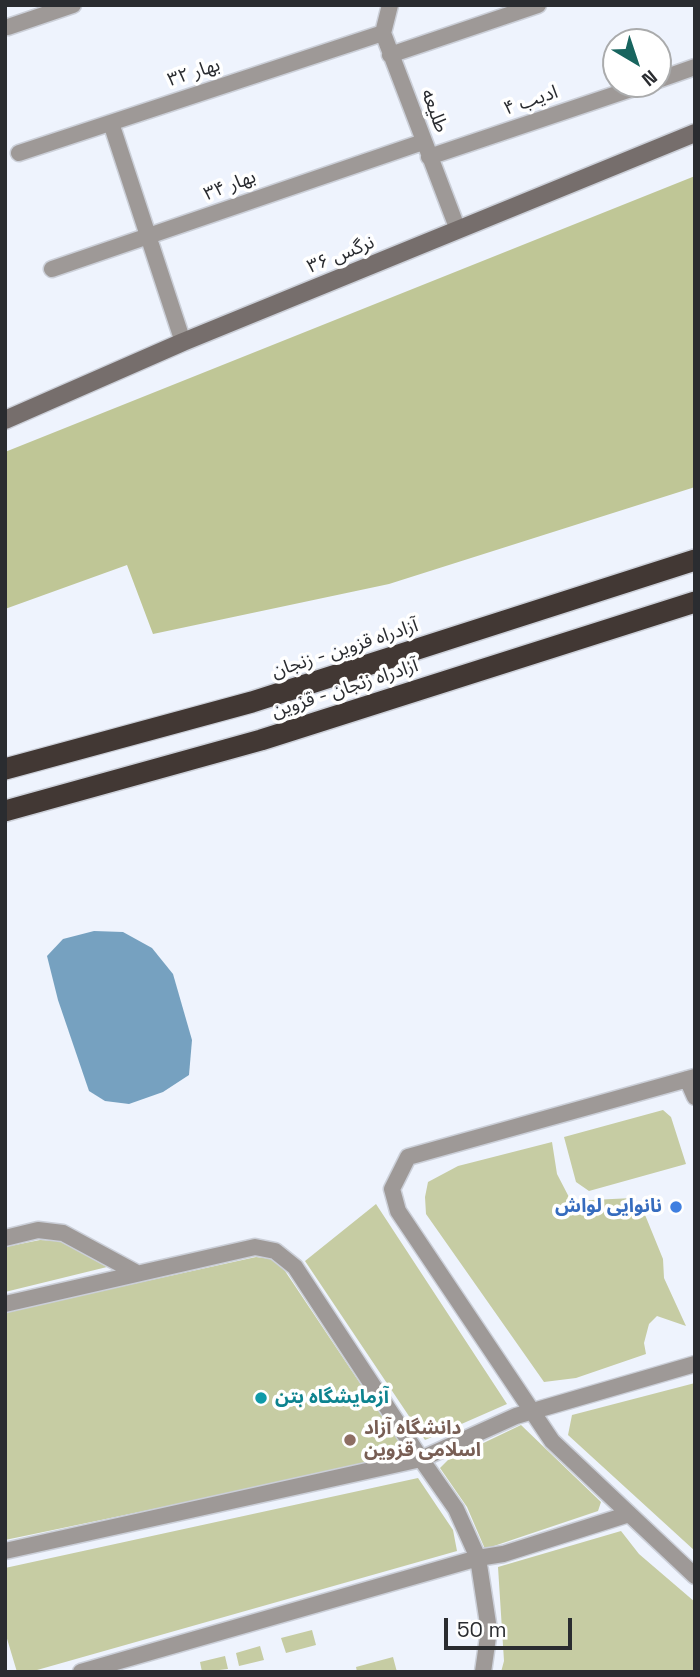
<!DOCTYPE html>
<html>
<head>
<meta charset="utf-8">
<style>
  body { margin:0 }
  #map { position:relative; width:700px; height:1677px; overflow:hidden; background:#eef3fd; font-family:"Space Grotesk",sans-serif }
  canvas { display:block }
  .frame { position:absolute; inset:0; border:7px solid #2a2c30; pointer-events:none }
  .north { position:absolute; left:602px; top:28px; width:70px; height:70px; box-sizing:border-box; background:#fff; border:2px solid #aaabac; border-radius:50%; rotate:141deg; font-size:19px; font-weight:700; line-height:28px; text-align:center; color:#2a2c30 }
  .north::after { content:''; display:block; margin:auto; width:24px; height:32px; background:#18655f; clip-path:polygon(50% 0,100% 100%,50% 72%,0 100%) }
  .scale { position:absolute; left:444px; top:1618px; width:128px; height:32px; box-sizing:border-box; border:4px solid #2a2c30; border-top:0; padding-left:9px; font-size:21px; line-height:24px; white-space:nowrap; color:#2a2c30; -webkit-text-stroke:5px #fff; paint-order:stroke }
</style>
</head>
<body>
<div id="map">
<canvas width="700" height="1677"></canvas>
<div class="frame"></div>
<div class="north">N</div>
<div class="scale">50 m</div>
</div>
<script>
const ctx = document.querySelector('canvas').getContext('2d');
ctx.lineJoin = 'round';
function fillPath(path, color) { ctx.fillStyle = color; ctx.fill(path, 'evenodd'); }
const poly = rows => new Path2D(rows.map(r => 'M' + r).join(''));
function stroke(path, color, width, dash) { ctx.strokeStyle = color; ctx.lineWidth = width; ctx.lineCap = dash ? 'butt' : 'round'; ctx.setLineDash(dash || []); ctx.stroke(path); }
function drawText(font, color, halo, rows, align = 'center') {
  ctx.font = font + ' "Space Grotesk","Noto Sans Arabic",sans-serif'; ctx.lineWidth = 7; ctx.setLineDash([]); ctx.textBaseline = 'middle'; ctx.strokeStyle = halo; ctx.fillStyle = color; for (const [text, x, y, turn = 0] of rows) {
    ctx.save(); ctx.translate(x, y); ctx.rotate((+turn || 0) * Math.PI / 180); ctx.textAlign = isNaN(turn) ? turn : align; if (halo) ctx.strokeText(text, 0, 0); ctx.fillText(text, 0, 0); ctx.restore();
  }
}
fillPath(poly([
  [663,1110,671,1117,686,1164,589,1191,576,1182,564,1137],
  [552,1142,557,1174,571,1201,633,1198,641,1205,663,1259,664,1278,686,1326,657,1316,649,1324,644,1343,646,1354,576,1378,544,1382,426,1214,425,1197,428,1182,458,1166],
  [376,1204,507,1404,425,1440,305,1261],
  [40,1240,60,1241,107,1267,5,1292,5,1247],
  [256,1257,272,1259,285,1271,398,1440,397,1454,384,1461,5,1540,5,1312],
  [695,1383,695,1551,568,1435,572,1415],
  [521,1425,601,1502,598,1511,485,1549,467,1507,440,1468,448,1460],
  [418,1478,453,1530,457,1551,30,1672,17,1672,5,1632,5,1568],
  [621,1531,639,1554,695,1602,695,1672,501,1672,504,1661,498,1567],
  [312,1630,316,1645,286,1653,281,1638],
  [260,1646,264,1660,239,1666,236,1653],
  [225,1656,228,1669,202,1672,200,1662],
  [393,1657,397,1672,357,1672,356,1667]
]), '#c6cca3');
fillPath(poly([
  [695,176,695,487,389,584,153,634,127,565,5,609,5,452]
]), '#bfc696');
fillPath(poly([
  [94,931,123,932,152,948,173,974,192,1040,189,1075,163,1092,129,1104,105,1101,89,1091,58,1000,47,956,63,939]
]), '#76a1c0');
const street = poly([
  [390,5,383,33,458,230],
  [8,27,73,5],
  [390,55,538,5],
  [658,80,695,67],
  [111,123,183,342],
  [19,153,383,33],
  [429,157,646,84],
  [52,269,423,142],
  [695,1077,408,1157,392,1189,398,1211,552,1441,695,1576],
  [687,1079,695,1097],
  [5,1238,38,1230,63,1233,137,1273],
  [5,1304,255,1247,275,1251,295,1267,421,1459,516,1416,695,1364],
  [5,1551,421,1459,456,1509,478,1558,503,1554,629,1514],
  [81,1672,478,1558,489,1630,483,1672]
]);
const secondary = poly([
  [5,420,183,342,695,133]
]);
const highway = poly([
  [5,769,252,702,695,560],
  [5,811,261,740,695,602]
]);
stroke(street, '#cbcfd8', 19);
stroke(secondary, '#cbcfd8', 21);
stroke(highway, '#cbcfd8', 24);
stroke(street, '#9e9997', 16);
stroke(secondary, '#766e6c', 18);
stroke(highway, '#423834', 21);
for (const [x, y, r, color] of [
  [676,1207,7,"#3f7fe0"],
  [261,1398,7,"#0f9aa8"],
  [350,1440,7,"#8d6e63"]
]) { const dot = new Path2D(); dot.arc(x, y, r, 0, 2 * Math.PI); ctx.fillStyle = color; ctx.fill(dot); stroke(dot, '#fff', 2.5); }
drawText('19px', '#2a2c30', '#fff', [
  ["بهار ۳۲",194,73,-18],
  ["ادیب ۴",531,101,-19],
  ["طلیعه",434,111,69],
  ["بهار ۳۴",230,186,-21],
  ["نرگس ۳۶",341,255,-22],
  ["آزادراه قزوین - زنجان",345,649,-18],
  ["آزادراه زنجان - قزوین",345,689,-18]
]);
drawText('bold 19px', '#366cbe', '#fff', [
  ["نانوایی لواش",662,1207]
], 'right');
drawText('bold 19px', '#0d838f', '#fff', [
  ["آزمایشگاه بتن",275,1398]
], 'left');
drawText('bold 19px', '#785e54', '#fff', [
  ["دانشگاه آزاد",364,1429],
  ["اسلامی قزوین",364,1451]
], 'left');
</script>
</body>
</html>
